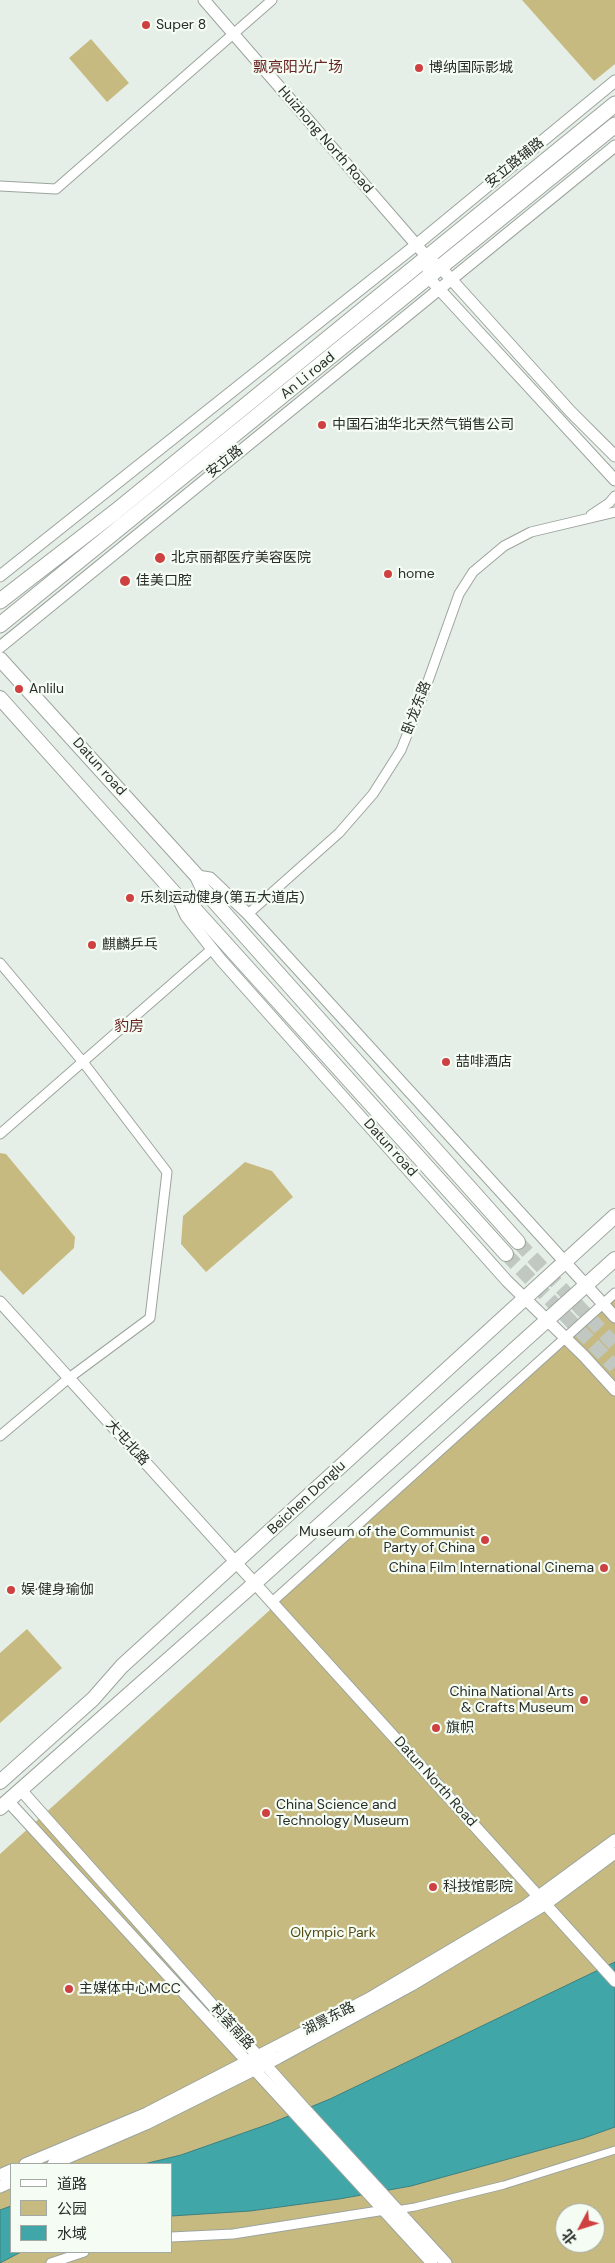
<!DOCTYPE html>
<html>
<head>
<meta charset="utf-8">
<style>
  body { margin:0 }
  #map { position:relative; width:615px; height:2263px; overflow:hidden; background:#e6efe7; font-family:"DM Sans","Noto Sans SC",sans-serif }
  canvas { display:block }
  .legend { position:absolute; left:10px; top:2163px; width:162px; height:90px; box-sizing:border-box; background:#f4fcf4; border:1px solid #a3a9a3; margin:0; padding:6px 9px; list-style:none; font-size:15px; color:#292c29 }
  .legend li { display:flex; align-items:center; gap:10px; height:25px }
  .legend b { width:25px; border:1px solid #a3a9a3 }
  .north { position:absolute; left:555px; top:2203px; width:50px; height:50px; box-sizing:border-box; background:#f4fcf4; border:1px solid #a3a9a3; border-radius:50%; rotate:230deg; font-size:14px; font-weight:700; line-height:20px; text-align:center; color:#292c29 }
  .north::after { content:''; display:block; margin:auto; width:18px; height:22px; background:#cf4040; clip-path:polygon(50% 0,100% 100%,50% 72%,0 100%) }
</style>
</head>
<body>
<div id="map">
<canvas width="615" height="2263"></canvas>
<ul class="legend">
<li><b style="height:6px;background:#fff"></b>道路</li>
<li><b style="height:14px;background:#c6ba80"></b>公园</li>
<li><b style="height:14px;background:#41a6a8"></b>水域</li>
</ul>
<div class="north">北</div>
</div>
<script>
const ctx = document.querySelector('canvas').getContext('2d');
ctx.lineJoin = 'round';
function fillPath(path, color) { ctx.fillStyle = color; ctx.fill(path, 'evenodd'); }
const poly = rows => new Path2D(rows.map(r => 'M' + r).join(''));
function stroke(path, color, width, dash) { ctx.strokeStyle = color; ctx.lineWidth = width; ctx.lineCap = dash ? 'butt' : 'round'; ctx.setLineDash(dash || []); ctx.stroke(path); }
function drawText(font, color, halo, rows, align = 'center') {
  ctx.font = font + ' "DM Sans","Noto Sans SC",sans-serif'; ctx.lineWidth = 4.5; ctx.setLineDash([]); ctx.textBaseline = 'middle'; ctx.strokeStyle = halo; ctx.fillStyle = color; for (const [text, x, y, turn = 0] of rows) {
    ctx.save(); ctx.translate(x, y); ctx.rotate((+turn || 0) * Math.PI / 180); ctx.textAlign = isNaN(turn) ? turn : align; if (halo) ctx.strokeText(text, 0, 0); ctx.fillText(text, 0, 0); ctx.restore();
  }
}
fillPath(poly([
  [522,0,615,0,615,64,594,81],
  [91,39,129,83,107,102,69,58],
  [0,1153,6,1154,75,1237,74,1248,23,1295,0,1270],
  [245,1162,272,1171,293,1197,206,1272,181,1244,183,1216],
  [615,1298,615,2263,0,2263,0,1854],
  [11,2164,171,2164,171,2252,11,2252],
  [565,2213,595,2213,595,2243,565,2243],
  [27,1629,62,1668,0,1723,0,1653]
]), '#c6ba80');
const water = poly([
  [615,1962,615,2127,584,2138,411,2186,339,2199,250,2211,171,2216,171,2164,144,2164,181,2155,269,2124,330,2099,615,1962],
  [11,2206,11,2252,21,2252,0,2263,0,2210,11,2206]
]);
fillPath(water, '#41a6a8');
stroke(water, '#3a8182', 1);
stroke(poly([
  [518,1242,615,1345],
  [506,1254,615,1367]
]), '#c0c8c1', 14, [14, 7]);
const pedestrian = poly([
  [396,2210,415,2207,504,2185,615,2150]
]);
const minor = poly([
  [0,186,56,189,272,0],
  [591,515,609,503,615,496],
  [248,914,339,833,373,794,401,750,423,695,459,594,473,572,504,546,531,532,615,512],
  [0,963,83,1062,167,1172,150,1318,69,1378,0,1436],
  [0,1134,212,949],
  [272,1602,615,1293],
  [171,2237,233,2234,385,2210],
  [51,2263,84,2252]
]);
const tertiary = poly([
  [204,0,427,257,441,268,570,411,615,456],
  [428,269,429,278,439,289,615,480],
  [0,576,416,245,615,81],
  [0,647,615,146],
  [197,876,210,878,248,914,615,1317],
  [177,896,186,916,221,960,507,1281,584,1356,615,1390],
  [0,1302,615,1981],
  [20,1789,305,2109,446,2263],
  [8,1801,432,2263],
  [25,2164,147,2113,368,1999,525,1906,615,1840],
  [53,2164,146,2124,278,2058,412,1985,546,1904,615,1853],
  [0,2175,11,2170],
  [0,2187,11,2182]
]);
const secondary = poly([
  [0,659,197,876,203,889,518,1242],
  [0,698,177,896,190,904,506,1254],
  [0,1782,93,1699,122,1666,615,1216],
  [0,1808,246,1591,615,1259]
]);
const primary = poly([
  [0,601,115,512,615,104],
  [0,625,615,125]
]);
stroke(pedestrian, '#9ca49d', 9);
stroke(minor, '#9ca49d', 11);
stroke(tertiary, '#9ca49d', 13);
stroke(secondary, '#9ca49d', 16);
stroke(primary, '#9ca49d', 17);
stroke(pedestrian, '#fff', 7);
stroke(minor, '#fff', 9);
stroke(tertiary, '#fff', 11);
stroke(secondary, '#fff', 14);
stroke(primary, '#fff', 15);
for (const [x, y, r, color] of [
  [146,25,5,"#cf4040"],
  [419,68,5,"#cf4040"],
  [322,425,5,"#cf4040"],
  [160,558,6,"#cf4040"],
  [388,574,5,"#cf4040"],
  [125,581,6,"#cf4040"],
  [19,689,5,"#cf4040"],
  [130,898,5,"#cf4040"],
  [92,945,5,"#cf4040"],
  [446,1062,5,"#cf4040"],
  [485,1540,5,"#cf4040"],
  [604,1568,5,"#cf4040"],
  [11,1590,5,"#cf4040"],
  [584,1700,5,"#cf4040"],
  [436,1728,5,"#cf4040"],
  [266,1813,5,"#cf4040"],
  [433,1887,5,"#cf4040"],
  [69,1989,5,"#cf4040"]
]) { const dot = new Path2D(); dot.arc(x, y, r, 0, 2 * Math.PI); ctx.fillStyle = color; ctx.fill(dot); stroke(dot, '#f4fcf4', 2); }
drawText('14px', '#292c29', '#f4fcf4', [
  ["Super 8",156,25],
  ["博纳国际影城",429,68],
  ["中国石油华北天然气销售公司",332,425],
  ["北京丽都医疗美容医院",171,558],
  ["home",398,574],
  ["佳美口腔",136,581],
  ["Anlilu",29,689],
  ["乐刻运动健身(第五大道店)",140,898],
  ["麒麟乒乓",102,945],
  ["喆啡酒店",456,1062],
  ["Museum of the Communist",475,1532,"right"],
  ["Party of China",475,1548,"right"],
  ["China Film International Cinema",594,1568,"right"],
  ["娱·健身瑜伽",21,1590],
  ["China National Arts",574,1692,"right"],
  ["& Crafts Museum",574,1708,"right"],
  ["旗帜",446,1728],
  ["China Science and",276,1805],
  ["Technology Museum",276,1821],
  ["科技馆影院",443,1887],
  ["主媒体中心MCC",79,1989]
], 'left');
drawText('14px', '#292c29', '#f4fcf4', [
  ["Huizhong North Road",325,140,49],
  ["安立路辅路",515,163,-39],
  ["An Li road",308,376,-39],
  ["安立路",225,462,-39],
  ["卧龙东路",417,708,-69],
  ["Datun road",99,767,48],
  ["Datun road",390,1148,48],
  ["大屯北路",127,1443,48],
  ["Beichen Donglu",307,1498,-43],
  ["Datun North Road",435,1782,48],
  ["湖景东路",329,2019,-27],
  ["科荟南路",232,2027,48]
]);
drawText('14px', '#544a13', '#f4fcf4', [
  ["Olympic Park",333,1933]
]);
drawText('15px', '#6a2523', '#f4fcf4', [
  ["飘亮阳光广场",298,68],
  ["豹房",129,1027]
]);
</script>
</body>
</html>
